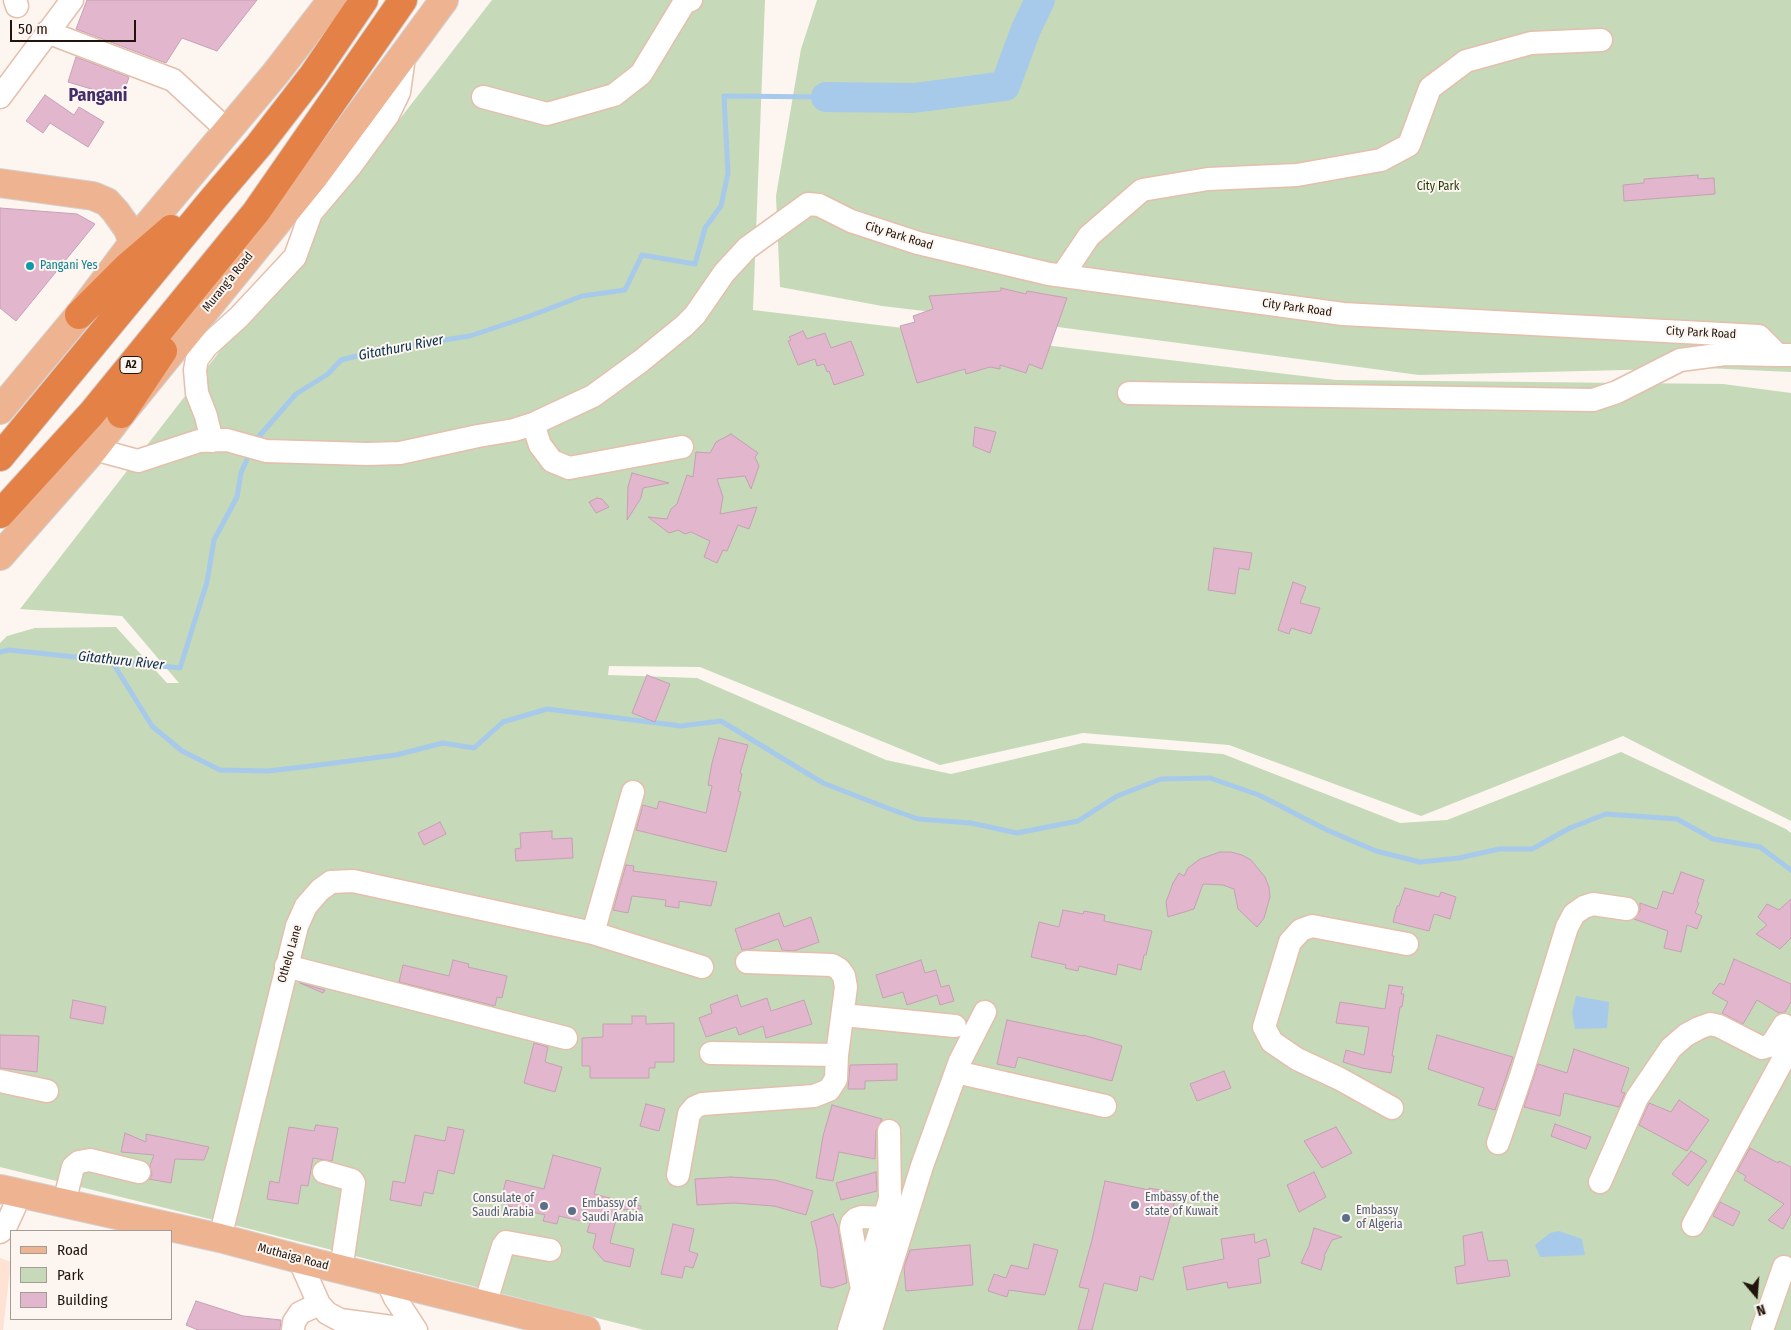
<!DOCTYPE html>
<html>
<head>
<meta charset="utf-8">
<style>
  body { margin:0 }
  #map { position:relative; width:1791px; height:1330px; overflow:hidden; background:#fcf5f0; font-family:"Fira Sans Condensed",sans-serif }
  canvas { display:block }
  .legend { position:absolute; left:10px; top:1230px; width:162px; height:90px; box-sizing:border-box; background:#fcf5f0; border:1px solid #a49b95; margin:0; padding:6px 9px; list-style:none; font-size:15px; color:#21140d }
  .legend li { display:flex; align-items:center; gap:10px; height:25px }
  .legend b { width:25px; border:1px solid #a49b95 }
  .north { position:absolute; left:1731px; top:1270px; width:50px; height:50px; -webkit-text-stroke:4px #fcf5f0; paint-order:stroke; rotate:162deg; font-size:14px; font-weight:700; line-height:20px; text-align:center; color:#21140d }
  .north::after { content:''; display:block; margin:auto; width:18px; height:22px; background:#21140d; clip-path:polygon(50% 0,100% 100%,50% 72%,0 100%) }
  .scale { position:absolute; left:10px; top:20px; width:126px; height:22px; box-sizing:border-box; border:2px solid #21140d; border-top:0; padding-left:6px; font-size:15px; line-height:18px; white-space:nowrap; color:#21140d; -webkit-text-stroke:4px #fcf5f0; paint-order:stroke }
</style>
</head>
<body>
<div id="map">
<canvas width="1791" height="1330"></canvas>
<ul class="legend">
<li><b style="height:6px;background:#eeb391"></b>Road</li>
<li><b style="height:14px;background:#c6d9b8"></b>Park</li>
<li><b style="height:14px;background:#e2b6cd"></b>Building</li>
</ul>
<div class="north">N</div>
<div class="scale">50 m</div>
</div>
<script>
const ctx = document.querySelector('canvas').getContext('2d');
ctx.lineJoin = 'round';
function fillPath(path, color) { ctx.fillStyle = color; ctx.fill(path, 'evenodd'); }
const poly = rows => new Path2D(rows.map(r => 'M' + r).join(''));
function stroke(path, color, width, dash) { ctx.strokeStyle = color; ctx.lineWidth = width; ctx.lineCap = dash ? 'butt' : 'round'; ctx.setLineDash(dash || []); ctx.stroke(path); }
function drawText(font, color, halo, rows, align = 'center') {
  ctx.font = font + ' "Fira Sans Condensed",sans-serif'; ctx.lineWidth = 4; ctx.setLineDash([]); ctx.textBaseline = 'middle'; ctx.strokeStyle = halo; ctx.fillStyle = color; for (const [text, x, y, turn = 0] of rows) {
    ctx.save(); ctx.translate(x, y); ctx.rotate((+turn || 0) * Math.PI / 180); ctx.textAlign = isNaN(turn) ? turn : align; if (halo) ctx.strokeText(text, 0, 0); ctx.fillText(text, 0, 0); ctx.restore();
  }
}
fillPath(poly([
  [0,1258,11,1262,3,1330,0,1330]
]), '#fee3d5');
fillPath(poly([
  [492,0,765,0,753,310,1336,380,1723,384,1791,393,1791,821,1623,736,1421,816,1229,745,1083,733,940,765,700,667,609,666,608,675,697,678,886,760,951,774,1083,743,1223,754,1400,823,1447,820,1621,752,1786,829,1791,833,1791,1330,644,1330,246,1228,0,1167,0,643,7,636,35,628,116,627,167,683,179,683,122,616,20,609],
  [817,0,1791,0,1791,372,1706,368,1419,375,1043,325,882,306,780,287,776,196,801,49]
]), '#c6d9b8');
fillPath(poly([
  [1576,996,1609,1002,1607,1028,1575,1029,1572,1013],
  [1559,1231,1582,1239,1585,1255,1540,1257,1535,1245,1550,1233]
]), '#a8caea');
stroke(poly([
  [254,442,296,394,328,374,341,360,385,349,470,336,530,316,582,296,625,290,642,255,695,264,705,228,721,206,728,173,724,96,826,97],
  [0,652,9,650,180,668,207,582,214,540,237,497,241,473,250,453],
  [111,660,152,726,182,751,220,770,268,771,311,766,396,755,443,743,474,748,503,722,547,709,681,726,721,721,823,783,890,809,918,819,971,823,1017,833,1078,821,1117,796,1161,779,1210,778,1259,795,1327,830,1376,851,1420,862,1459,858,1499,849,1532,849,1570,828,1606,814,1677,819,1713,839,1760,847,1791,870]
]), '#a8caea', 5);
stroke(poly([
  [826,97,914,98,1005,86,1026,29,1040,0]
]), '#a8caea', 30);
const building = poly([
  [87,0,257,0,217,51,182,38,166,63,76,29,87,0],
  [76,57,129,77,123,95,109,91,108,94,68,82,76,57],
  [45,95,74,115,79,107,104,122,88,147,50,123,43,133,26,121,45,95],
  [1698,175,1698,179,1714,178,1715,194,1624,201,1623,185,1644,183,1644,179,1698,175],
  [0,208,77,214,95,224,16,321,0,308,0,208],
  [1001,288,1026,294,1027,291,1067,298,1042,369,1029,364,1026,373,1000,365,1000,369,990,367,966,374,965,369,917,383,900,326,915,322,913,316,933,309,929,296,1001,291,1001,288],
  [803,331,807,339,825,333,831,348,851,341,864,375,834,385,829,371,827,372,824,364,817,366,815,359,798,365,788,341,791,340,789,337,803,331],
  [975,427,996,432,990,453,973,446,975,427],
  [731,434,758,453,755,457,759,466,751,489,745,476,717,479,723,497,720,514,757,507,749,529,738,525,727,551,723,550,717,563,704,557,710,541,691,532,685,534,678,530,669,533,648,517,667,519,671,509,677,504,687,475,693,477,696,452,710,453,716,442,731,434],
  [632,473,669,483,643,488,641,498,627,520,628,487,632,473],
  [597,498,602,499,609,507,596,513,589,502,597,498],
  [1214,548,1252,553,1249,570,1239,568,1235,594,1208,590,1214,548],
  [1293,582,1306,587,1300,603,1320,608,1311,634,1291,628,1289,634,1278,630,1293,582],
  [647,675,670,684,655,722,632,713,647,675],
  [719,738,748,745,740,773,742,774,738,791,741,792,726,852,636,830,643,805,657,809,659,801,706,813,712,786,708,785,712,763,719,738],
  [440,822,446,834,424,845,418,833,440,822],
  [552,831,552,839,572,838,573,858,516,861,515,849,521,848,520,833,552,831],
  [1220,852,1231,852,1242,855,1251,860,1265,877,1269,887,1270,897,1264,918,1257,927,1238,909,1234,889,1223,885,1203,884,1194,909,1168,917,1166,902,1173,883,1179,873,1184,876,1188,868,1200,859,1220,852],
  [626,865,634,866,633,871,717,882,711,906,679,901,679,908,665,906,666,900,632,896,628,913,613,910,626,865],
  [1681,872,1704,880,1697,902,1699,903,1695,913,1702,916,1697,929,1687,925,1681,952,1664,948,1668,931,1634,919,1640,911,1640,903,1657,909,1663,891,1673,894,1681,872],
  [1405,888,1439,897,1441,892,1456,897,1450,919,1434,914,1429,931,1393,922,1397,906,1399,906,1405,888],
  [1791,899,1791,938,1780,949,1756,934,1767,925,1758,917,1767,904,1779,910,1791,899],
  [1063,910,1083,914,1084,911,1105,915,1104,921,1152,931,1146,955,1144,955,1141,970,1118,964,1116,975,1079,966,1078,971,1065,968,1066,965,1031,957,1039,922,1059,927,1063,910],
  [779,913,784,927,811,917,819,942,794,951,782,950,778,939,750,949,742,950,735,929,779,913],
  [1734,959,1791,984,1791,1002,1785,1012,1779,1013,1757,1000,1743,1024,1722,1013,1728,1002,1712,993,1720,983,1724,985,1734,959],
  [453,960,469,964,468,967,507,976,502,998,497,997,495,1006,399,982,403,965,449,976,453,960],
  [921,960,925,973,936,970,941,987,949,985,954,1001,940,1005,937,995,907,1005,903,992,883,998,876,975,921,960],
  [300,983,325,990,323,993,300,983],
  [1389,985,1403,987,1401,994,1404,994,1402,1007,1400,1007,1392,1056,1394,1056,1391,1073,1362,1068,1343,1062,1346,1050,1364,1055,1369,1027,1336,1023,1340,1002,1385,1009,1389,985],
  [737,995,741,1007,767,998,771,1011,804,1000,812,1024,766,1038,763,1026,739,1035,736,1027,706,1037,699,1018,712,1013,710,1005,737,995],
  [73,1000,106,1007,103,1024,70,1018,73,1000],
  [632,1016,646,1016,646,1024,674,1023,674,1062,655,1062,655,1068,649,1068,649,1078,590,1078,590,1066,582,1066,582,1038,603,1037,603,1024,632,1024,632,1016],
  [1007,1020,1083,1036,1083,1035,1122,1046,1112,1081,1018,1057,1015,1068,997,1064,1007,1020],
  [0,1035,39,1036,37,1072,0,1068,0,1035],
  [1437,1035,1513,1057,1495,1110,1478,1105,1484,1088,1428,1069,1437,1035],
  [534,1043,548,1047,545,1062,562,1067,555,1092,524,1083,534,1043],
  [1574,1049,1629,1068,1621,1092,1625,1093,1619,1107,1564,1093,1560,1116,1524,1107,1538,1064,1567,1073,1574,1049],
  [897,1064,897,1080,865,1081,865,1089,848,1089,850,1065,897,1064],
  [1224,1071,1231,1088,1197,1101,1190,1084,1224,1071],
  [1679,1100,1709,1120,1687,1151,1639,1125,1649,1103,1671,1112,1679,1100],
  [646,1104,665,1109,659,1131,640,1126,646,1104],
  [832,1105,882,1119,876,1131,875,1159,839,1152,833,1181,816,1178,823,1136,832,1105],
  [1555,1124,1591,1137,1586,1149,1551,1136,1555,1124],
  [316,1125,338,1128,332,1161,313,1158,308,1186,301,1185,298,1204,267,1199,270,1181,279,1183,289,1127,314,1131,316,1125],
  [448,1127,464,1130,454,1174,438,1170,433,1194,424,1192,421,1206,390,1200,393,1181,405,1183,415,1135,445,1141,448,1127],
  [1336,1127,1352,1153,1322,1168,1304,1141,1336,1127],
  [125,1133,146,1142,146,1134,209,1147,204,1160,175,1159,171,1183,149,1179,152,1175,150,1165,154,1155,121,1152,125,1133],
  [1750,1148,1778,1163,1779,1161,1791,1167,1791,1214,1783,1229,1768,1220,1784,1204,1744,1180,1746,1176,1737,1171,1750,1148],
  [1691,1151,1707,1161,1688,1186,1672,1174,1691,1151],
  [553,1155,601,1168,594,1194,641,1206,641,1209,614,1210,618,1211,610,1243,634,1249,630,1267,604,1261,593,1248,596,1234,587,1232,590,1223,559,1216,557,1224,543,1221,545,1215,508,1206,509,1202,501,1200,506,1180,544,1189,553,1155],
  [876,1172,877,1191,841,1200,836,1183,876,1172],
  [1314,1172,1326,1197,1299,1212,1287,1185,1314,1172],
  [731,1177,775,1180,813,1191,806,1215,774,1206,734,1203,697,1205,695,1179,731,1177],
  [1105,1181,1149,1190,1149,1188,1177,1193,1153,1280,1140,1276,1137,1291,1104,1283,1092,1330,1078,1330,1089,1289,1079,1287,1092,1240,1105,1181],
  [1720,1202,1740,1212,1733,1226,1713,1216,1720,1202],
  [833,1214,838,1227,847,1283,832,1288,821,1286,817,1249,811,1222,833,1214],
  [673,1224,694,1229,689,1251,698,1254,693,1268,685,1266,682,1278,661,1274,673,1224],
  [1314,1228,1342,1237,1332,1240,1324,1256,1325,1257,1321,1270,1301,1263,1309,1246,1314,1228],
  [1482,1232,1488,1261,1507,1260,1510,1276,1457,1284,1455,1267,1465,1265,1463,1236,1482,1232],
  [1254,1234,1255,1243,1266,1239,1270,1256,1258,1259,1261,1283,1228,1288,1227,1282,1187,1290,1183,1267,1224,1259,1221,1239,1254,1234],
  [1034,1244,1058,1250,1045,1295,1009,1290,1007,1297,988,1291,994,1274,1006,1278,1011,1265,1028,1269,1034,1244],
  [970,1245,973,1285,906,1291,904,1267,910,1250,970,1245],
  [196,1301,243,1316,281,1320,280,1330,198,1330,186,1325,196,1301]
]);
fillPath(building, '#e2b6cd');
stroke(building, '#c5a1b4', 1);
const minor = poly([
  [15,0,17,6],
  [47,32,173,80,228,131],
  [0,97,72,0],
  [483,97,547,114,614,95,641,74,684,3,691,0],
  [1062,276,1089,236,1142,190,1208,179,1297,175,1381,160,1409,145,1430,88,1466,61,1531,43,1601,40],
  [1129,393,1593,400,1617,392,1680,360,1725,354,1778,355],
  [533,424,540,445,552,461,569,468,682,447],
  [212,441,206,416,197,393,195,370,197,359,207,346,239,317,295,257,311,213,350,167,388,115,399,92,404,57],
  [94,449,138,461,199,441,227,440,266,451,367,454,400,453,478,436,514,430,533,424,593,396,641,361,684,326,695,315,724,273,747,248,808,204,819,205,851,221,918,243,1049,274,1343,314,1759,336,1778,355,1791,355],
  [593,933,633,792],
  [747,962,832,965,839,969,844,976,846,987,837,1055],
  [286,966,566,1038],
  [843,1015,955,1026],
  [956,1072,1105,1106],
  [0,1081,47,1091],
  [1392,1108,1340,1079,1297,1059,1272,1042,1264,1027,1290,942,1301,930,1312,926,1407,944],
  [1498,1143,1521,1076,1567,927,1574,914,1584,907,1593,904,1627,909],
  [324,1172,352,1180,354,1183,341,1270],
  [678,1175,689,1114,695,1107,702,1104,814,1096,829,1090,836,1079,837,1055,711,1053],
  [1600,1182,1637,1098,1671,1048,1686,1035,1699,1028,1710,1024,1719,1026,1762,1048,1769,1046,1774,1041,1784,1025],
  [64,1203,73,1167,79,1162,90,1160,139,1172],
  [1693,1225,1791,1045],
  [0,1232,5,1228,21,1193],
  [220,1238,297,926,306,906,320,890,331,882,353,881,593,933,702,967],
  [299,1259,319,1304,327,1313,340,1320,414,1330],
  [387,1281,395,1298,416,1330],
  [861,1284,851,1228,852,1223,856,1219,862,1217,884,1218],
  [485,1305,503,1246,506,1242,550,1250],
  [293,1330,294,1322,300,1313,319,1304],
  [849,1330,890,1199,889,1131],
  [871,1330,922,1166,960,1061,985,1012],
  [1762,1330,1784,1267]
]);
const major = poly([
  [0,183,93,196,107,202,116,212,128,229,133,243],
  [0,410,79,315,133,243,275,74,332,0],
  [0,556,94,449,121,414,313,178,444,0],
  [0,1189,220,1238,299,1259,586,1330]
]);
const highway = poly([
  [79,315,128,266,171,229],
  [121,414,163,351],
  [0,457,213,199,259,145,313,75,364,0],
  [0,514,92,413,256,212,403,0]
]);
stroke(minor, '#e4bfac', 25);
stroke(major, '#d3d0cf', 30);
stroke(highway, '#d3d0cf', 30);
stroke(minor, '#fff', 22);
stroke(major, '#eeb391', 28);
stroke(highway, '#e38147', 28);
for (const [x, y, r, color] of [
  [30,266,5,"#0f9aa8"],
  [1135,1205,5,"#5c6f8a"],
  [544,1206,5,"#5c6f8a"],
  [572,1211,5,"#5c6f8a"],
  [1346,1218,5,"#5c6f8a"]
]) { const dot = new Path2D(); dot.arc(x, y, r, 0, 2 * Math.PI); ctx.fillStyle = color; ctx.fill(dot); stroke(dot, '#fcf5f0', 2); }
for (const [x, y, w] of [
  [131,365,22]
]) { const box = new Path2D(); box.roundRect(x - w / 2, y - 8.5, w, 17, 4); ctx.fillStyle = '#fcf5f0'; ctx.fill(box); stroke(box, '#21140d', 1); }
drawText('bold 11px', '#21140d', null, [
  ["A2",131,365]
]);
drawText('12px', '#1e3900', '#fcf5f0', [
  ["City Park",1438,187]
]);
drawText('12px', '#21140d', '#fcf5f0', [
  ["City Park Road",899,236,17],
  ["Murang'a Road",228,282,-51],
  ["City Park Road",1297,308,8],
  ["City Park Road",1701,333,3],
  ["Othelo Lane",290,954,-74],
  ["Muthaiga Road",293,1257,15]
]);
drawText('12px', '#0d838f', '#fcf5f0', [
  ["Pangani Yes",40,266]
], 'left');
drawText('12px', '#4e5e75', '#fcf5f0', [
  ["Embassy of the",1145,1198],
  ["state of Kuwait",1145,1212],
  ["Consulate of",534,1199,"right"],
  ["Saudi Arabia",534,1213,"right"],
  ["Embassy of",582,1204],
  ["Saudi Arabia",582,1218],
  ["Embassy",1356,1211],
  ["of Algeria",1356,1225]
], 'left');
drawText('italic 14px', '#062f4d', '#fcf5f0', [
  ["Gitathuru River",401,348,-11],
  ["Gitathuru River",121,661,6]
]);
drawText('bold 18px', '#442e69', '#fcf5f0', [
  ["Pangani",98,96]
]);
</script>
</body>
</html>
